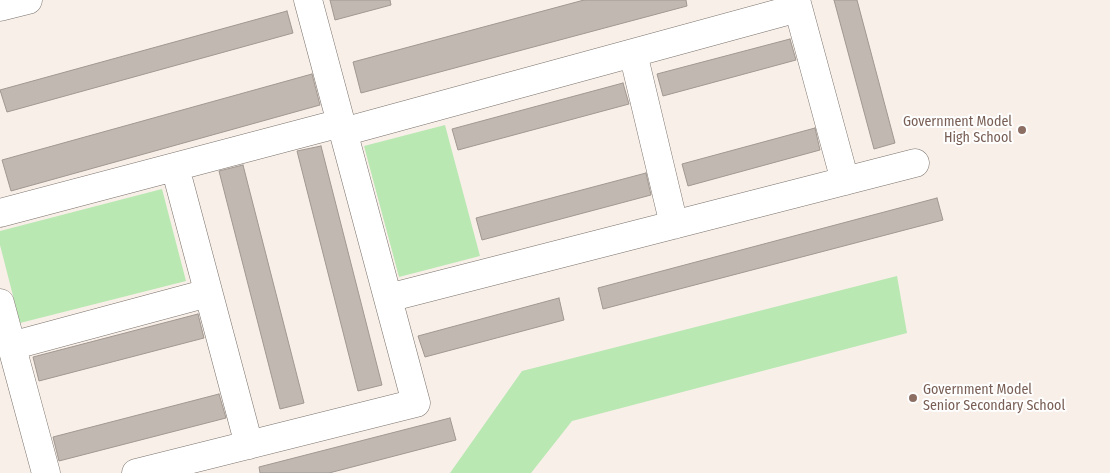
<!DOCTYPE html>
<html>
<head>
<meta charset="utf-8">
<style>
  body { margin:0 }
  canvas { display:block; background:#f8efe8 }
</style>
</head>
<body>
<canvas width="1110" height="473"></canvas>
<script>
const ctx = document.querySelector('canvas').getContext('2d');
ctx.lineJoin = 'round';
function fillPath(path, color) { ctx.fillStyle = color; ctx.fill(path, 'evenodd'); }
const poly = rows => new Path2D(rows.map(r => 'M' + r).join(''));
function stroke(path, color, width, dash) { ctx.strokeStyle = color; ctx.lineWidth = width; ctx.lineCap = dash ? 'butt' : 'round'; ctx.setLineDash(dash || []); ctx.stroke(path); }
function drawText(font, color, halo, rows, align = 'center') {
  ctx.font = font + ' "Fira Sans Condensed",sans-serif'; ctx.lineWidth = 4; ctx.setLineDash([]); ctx.textBaseline = 'middle'; ctx.strokeStyle = halo; ctx.fillStyle = color; for (const [text, x, y, turn = 0] of rows) {
    ctx.save(); ctx.translate(x, y); ctx.rotate((+turn || 0) * Math.PI / 180); ctx.textAlign = isNaN(turn) ? turn : align; if (halo) ctx.strokeText(text, 0, 0); ctx.fillText(text, 0, 0); ctx.restore();
  }
}
fillPath(poly([
  [445,125,480,256,399,277,364,146],
  [162,189,186,281,20,323,0,245,0,231],
  [897,276,907,333,572,421,531,473,450,473,522,371]
]), '#b9e8b3');
const building = poly([
  [330,0,390,0,391,5,335,20,330,0],
  [584,0,686,0,687,6,361,93,353,62,584,0],
  [834,0,857,0,895,143,874,149,834,0],
  [287,11,293,33,7,112,0,90,287,11],
  [790,39,796,60,663,96,657,74,790,39],
  [312,74,320,105,11,191,2,160,312,74],
  [623,83,629,104,458,150,452,129,623,83],
  [815,128,820,150,688,186,682,164,815,128],
  [321,146,382,385,358,391,297,151,321,146],
  [243,165,304,403,280,409,219,171,243,165],
  [646,173,651,195,482,240,476,218,646,173],
  [937,198,943,220,603,309,598,288,937,198],
  [559,298,564,320,425,357,418,336,559,298],
  [198,314,204,338,39,381,33,357,198,314],
  [219,394,226,418,59,461,53,437,219,394],
  [450,418,456,440,329,473,260,473,259,467,450,418]
]);
fillPath(building, '#c0b8b1');
stroke(building, '#a19892', 1);
const minor = poly([
  [796,0,845,181],
  [0,7,28,0],
  [633,53,674,225],
  [343,132,798,8],
  [175,167,249,445],
  [0,213,341,123],
  [388,298,915,163],
  [0,303,46,473],
  [11,346,208,293],
  [136,473,416,403,308,0]
]);
stroke(minor, '#7a726c', 29);
stroke(minor, '#fff', 28);
for (const [x, y, r, color] of [
  [1022,130,5,"#8d6e63"],
  [913,398,5,"#8d6e63"]
]) { const dot = new Path2D(); dot.arc(x, y, r, 0, 2 * Math.PI); ctx.fillStyle = color; ctx.fill(dot); stroke(dot, '#fefefe', 2); }
drawText('14px', '#785e54', '#fefefe', [
  ["Government Model",1012,122],
  ["High School",1012,138],
  ["Government Model",923,390,"left"],
  ["Senior Secondary School",923,406,"left"]
], 'right');
</script>
</body>
</html>
